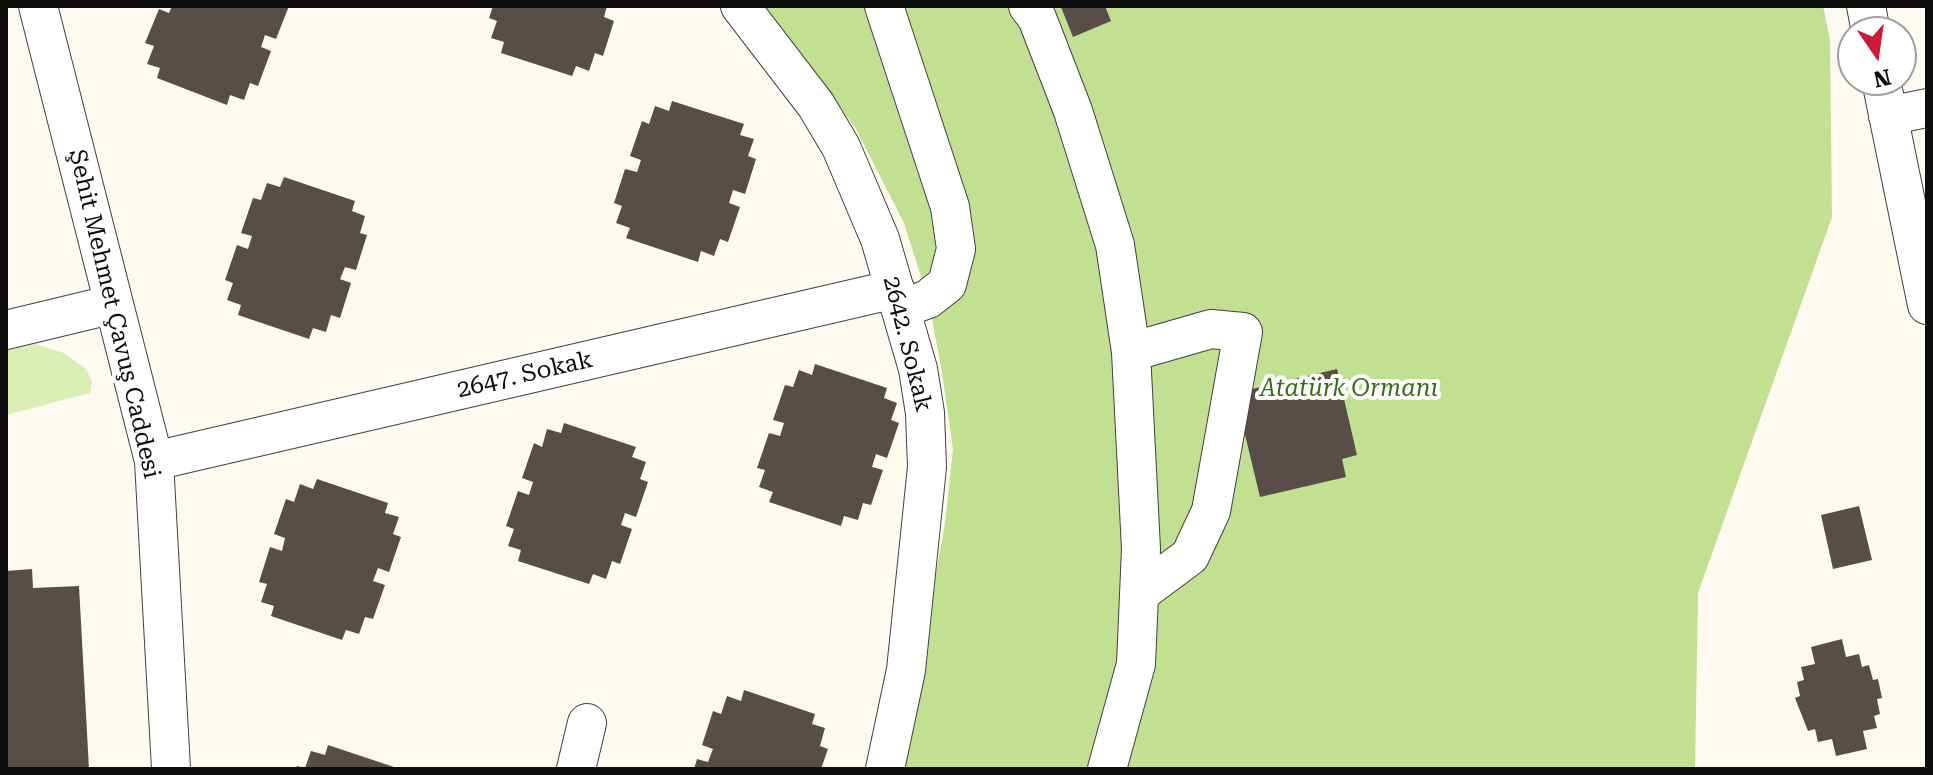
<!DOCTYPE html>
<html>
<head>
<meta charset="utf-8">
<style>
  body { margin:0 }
  #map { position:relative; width:1933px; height:775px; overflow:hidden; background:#fffaf0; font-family:"Roboto Serif",serif }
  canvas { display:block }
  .frame { position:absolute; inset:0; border:8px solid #0e0e0e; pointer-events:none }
  .north { position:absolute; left:1837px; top:16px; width:80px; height:80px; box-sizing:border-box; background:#fff; border:2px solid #9f9f9f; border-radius:50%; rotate:167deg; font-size:22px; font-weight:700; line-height:32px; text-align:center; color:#0e0e0e }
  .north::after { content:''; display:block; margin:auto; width:28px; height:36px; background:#cd183a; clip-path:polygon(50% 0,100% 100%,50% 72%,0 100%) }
</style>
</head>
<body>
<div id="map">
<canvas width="1933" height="775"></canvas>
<div class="frame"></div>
<div class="north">N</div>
</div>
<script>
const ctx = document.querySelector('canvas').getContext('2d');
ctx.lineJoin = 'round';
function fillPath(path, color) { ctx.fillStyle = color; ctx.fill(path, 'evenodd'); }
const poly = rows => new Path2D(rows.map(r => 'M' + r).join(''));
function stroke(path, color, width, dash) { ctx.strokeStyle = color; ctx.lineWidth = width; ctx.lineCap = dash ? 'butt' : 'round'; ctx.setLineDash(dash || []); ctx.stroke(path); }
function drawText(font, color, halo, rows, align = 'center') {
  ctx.font = font + ' "Roboto Serif",serif'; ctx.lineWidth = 8; ctx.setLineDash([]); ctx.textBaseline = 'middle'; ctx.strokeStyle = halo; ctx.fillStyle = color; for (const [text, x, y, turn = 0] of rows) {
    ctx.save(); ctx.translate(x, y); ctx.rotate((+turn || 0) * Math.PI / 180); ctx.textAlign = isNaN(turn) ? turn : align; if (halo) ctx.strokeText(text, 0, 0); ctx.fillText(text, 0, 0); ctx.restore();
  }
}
fillPath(poly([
  [35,344,64,353,86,369,92,381,90,393,6,415,6,351]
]), '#dbeeb5');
fillPath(poly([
  [765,6,1823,6,1830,40,1832,217,1698,593,1695,769,901,769,945,523,953,449,941,366,928,299,904,223,856,129]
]), '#c1e092');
fillPath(poly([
  [172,6,289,6,276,39,265,35,261,47,271,51,258,86,250,83,244,100,230,95,227,105,157,78,160,68,147,64,154,46,145,43,159,9,169,13],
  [493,6,607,6,604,17,614,21,603,56,595,53,589,71,576,66,572,76,501,53,504,42,491,38,497,21,489,18],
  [1063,6,1105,6,1111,21,1073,37,1061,7],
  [672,101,744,124,740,135,754,139,748,156,756,159,745,194,733,190,729,203,740,207,728,242,720,239,714,256,701,251,698,262,626,238,630,228,616,223,622,206,614,203,625,169,637,172,641,160,630,156,642,121,649,124,655,106,669,111],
  [284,177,355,201,352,211,365,216,360,233,367,235,356,270,345,267,340,279,351,283,340,318,331,315,326,332,313,328,309,339,238,315,241,305,227,300,233,283,225,280,237,245,248,249,252,236,241,233,253,198,261,200,267,183,280,187],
  [815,364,887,388,884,398,897,403,891,420,899,423,887,458,876,454,872,467,883,470,871,505,863,503,858,520,844,516,841,526,769,502,773,492,759,487,765,470,757,468,769,433,780,436,784,423,773,420,785,385,793,387,799,370,812,375],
  [1337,369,1357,455,1342,459,1346,477,1260,497,1235,393],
  [564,423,636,447,632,457,646,462,640,479,648,482,636,517,625,513,621,525,632,529,620,564,612,561,606,579,593,574,589,584,518,561,521,550,508,546,514,529,506,526,518,491,529,495,533,482,522,478,534,443,542,447,547,429,561,433],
  [317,479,388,503,385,513,399,517,393,534,401,537,389,572,378,568,373,581,385,585,373,619,365,617,359,634,346,630,342,640,271,616,274,606,261,602,267,584,259,582,270,547,282,551,285,538,274,534,286,499,294,502,300,484,313,489],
  [1859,506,1872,560,1833,569,1821,515],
  [32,569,33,588,79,586,89,769,6,769,6,571],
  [1842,639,1846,657,1859,654,1862,667,1869,665,1873,680,1878,679,1882,698,1877,699,1880,714,1874,716,1877,728,1863,731,1867,749,1836,756,1832,739,1818,742,1815,729,1808,731,1795,698,1800,696,1797,682,1804,680,1801,667,1815,664,1811,647],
  [744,690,815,714,812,724,825,728,820,746,828,749,821,769,694,769,697,759,708,762,713,749,702,745,713,711,721,714,727,696,741,701],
  [328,745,397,768,397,769,296,769,297,766,305,768,311,751,325,755]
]), '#584d49');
const minor = poly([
  [38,6,154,461,171,769],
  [740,6,816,105,841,147,880,239,918,369,925,413,927,467,906,670,885,769],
  [884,6,950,207,956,249,947,284,928,299,901,309],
  [1028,6,1037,18,1073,111,1115,245,1131,352,1141,549,1136,664,1107,769],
  [1866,6,1871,32],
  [1881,80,1927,305],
  [1888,116,1927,108],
  [6,330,114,304],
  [1131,352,1211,329,1243,332,1211,511,1190,556,1139,594],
  [154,461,895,289],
  [576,769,587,723]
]);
stroke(minor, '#414141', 40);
stroke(minor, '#fff', 38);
drawText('24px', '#0e0e0e', '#fff', [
  ["Şehit Mehmet Çavuş Caddesi",114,314,77],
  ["2642. Sokak",907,344,76],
  ["2647. Sokak",525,375,-13]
]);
drawText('italic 24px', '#366d17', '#fff', [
  ["Atatürk Ormanı",1349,389]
]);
</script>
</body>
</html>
